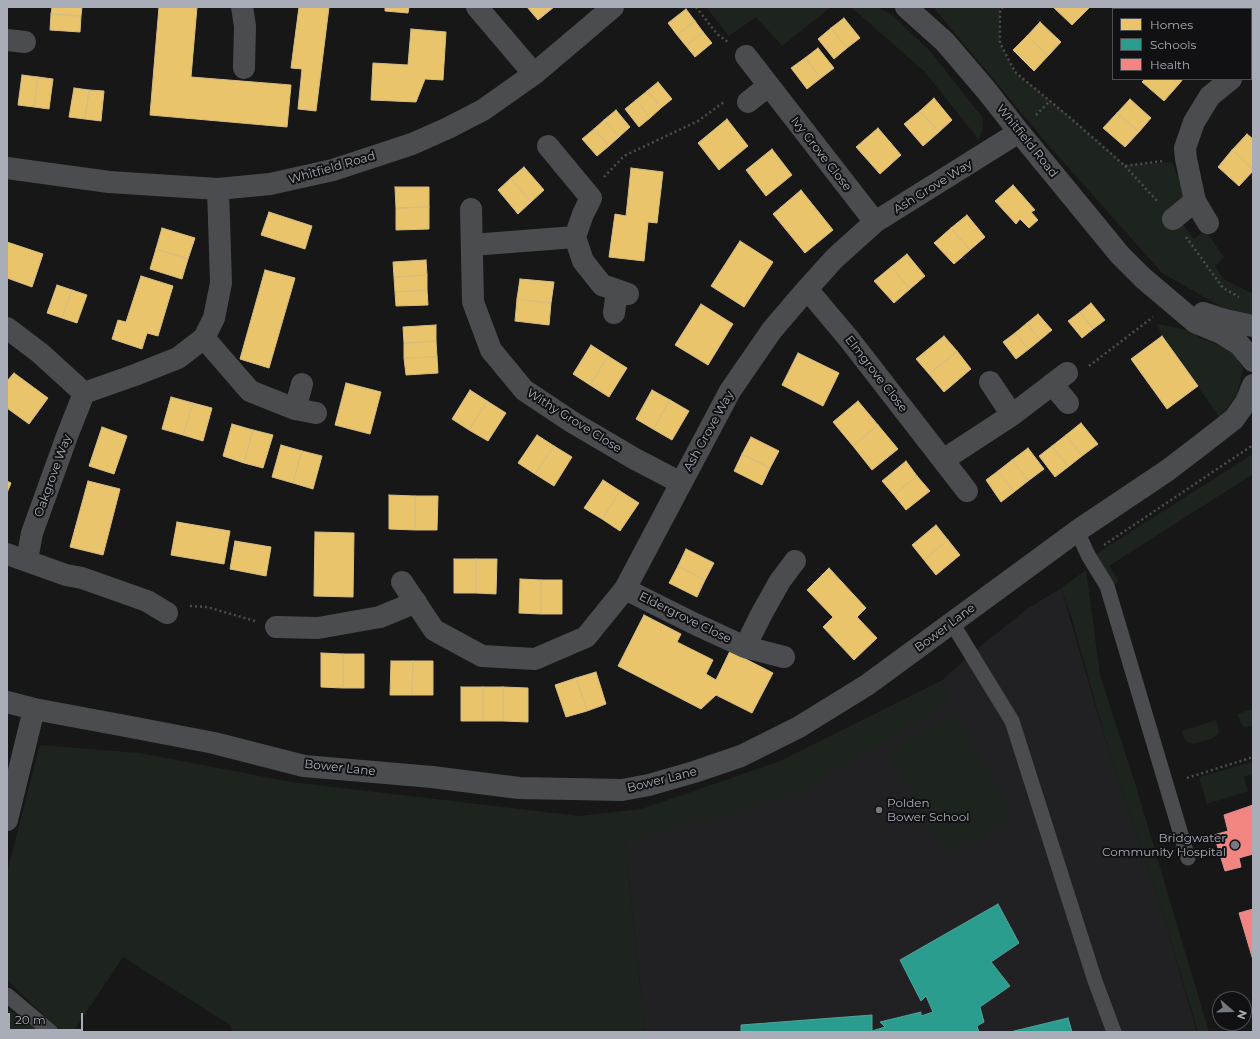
<!DOCTYPE html>
<html>
<head>
<meta charset="utf-8">
<style>
  body { margin:0 }
  #map { position:relative; width:1260px; height:1039px; overflow:hidden; background:#171717; font-family:Montserrat,sans-serif }
  canvas { display:block }
  .frame { position:absolute; inset:0; border:8px solid #a8adb8; pointer-events:none }
  .legend { position:absolute; left:1112px; top:8px; width:140px; height:72px; box-sizing:border-box; background:#111113; border:1px solid #4d4f55; margin:0; padding:5px 7px; list-style:none; font-size:12px; color:#a8adb8 }
  .legend li { display:flex; align-items:center; gap:8px; height:20px }
  .legend b { width:20px; border:1px solid #4d4f55 }
  .north { position:absolute; left:1212px; top:991px; width:40px; height:40px; box-sizing:border-box; background:#111113; border:1px solid #4d4f55; border-radius:50%; rotate:110deg; font-size:11px; font-weight:700; line-height:16px; text-align:center; color:#a8adb8 }
  .north::after { content:''; display:block; margin:auto; width:14px; height:18px; background:#757880; clip-path:polygon(50% 0,100% 100%,50% 72%,0 100%) }
  .scale { position:absolute; left:8px; top:1013px; width:75px; height:18px; box-sizing:border-box; border:2px solid #a8adb8; border-top:0; padding-left:5px; font-size:12px; line-height:14px; white-space:nowrap; color:#a8adb8; -webkit-text-stroke:3px #111113; paint-order:stroke }
</style>
</head>
<body>
<div id="map">
<canvas width="1260" height="1039"></canvas>
<div class="frame"></div>
<ul class="legend">
<li><b style="height:11px;background:#e9c46a"></b>Homes</li>
<li><b style="height:11px;background:#2a9d8f"></b>Schools</li>
<li><b style="height:11px;background:#f28482"></b>Health</li>
</ul>
<div class="north">N</div>
<div class="scale">20 m</div>
</div>
<script>
const ctx = document.querySelector('canvas').getContext('2d');
ctx.lineJoin = 'round';
function fillPath(path, color) { ctx.fillStyle = color; ctx.fill(path, 'evenodd'); }
const poly = rows => new Path2D(rows.map(r => 'M' + r).join(''));
function stroke(path, color, width, dash) { ctx.strokeStyle = color; ctx.lineWidth = width; ctx.lineCap = dash ? 'butt' : 'round'; ctx.setLineDash(dash || []); ctx.stroke(path); }
function drawText(font, color, halo, rows, align = 'center') {
  ctx.font = font + ' Montserrat,sans-serif'; ctx.lineWidth = 4; ctx.setLineDash([]); ctx.textBaseline = 'middle'; ctx.strokeStyle = halo; ctx.fillStyle = color; for (const [text, x, y, turn = 0] of rows) {
    ctx.save(); ctx.translate(x, y); ctx.rotate((+turn || 0) * Math.PI / 180); ctx.textAlign = isNaN(turn) ? turn : align; if (halo) ctx.strokeText(text, 0, 0); ctx.fillText(text, 0, 0); ctx.restore();
  }
}
fillPath(poly([
  [1061,588,1111,759,1163,915,1197,1032,645,1032,625,842,619,812,642,809,778,762,941,681,982,645,1027,609]
]), '#212123');
fillPath(poly([
  [706,7,831,7,782,46,756,17,729,36],
  [851,7,877,7,892,15,930,51,982,117,983,127,979,140,925,72],
  [933,7,1000,7,1000,43,1015,72,1064,112,1125,165,1172,162,1185,196,1172,210,1194,239,1205,230,1224,257,1215,266,1225,280,1253,294,1253,315,1232,313,1162,273,1050,147],
  [1157,324,1192,331,1199,338,1230,349,1243,368,1237,394,1220,418,1162,336],
  [1253,454,1253,474,1109,566,1119,581,1115,584,1104,569,1096,554],
  [1086,570,1100,675,1134,780,1209,1032,1198,1032,1163,915,1111,759,1072,619,1061,588],
  [941,681,952,701,794,796,625,842,645,1032,233,1032,230,1025,123,957,73,1032,62,1032,7,980,7,872,40,745,140,753,291,782,579,816,642,809,778,762],
  [1253,709,1253,726,1244,727,1242,725,1237,714],
  [955,713,1014,817,947,856,888,752],
  [1216,720,1219,731,1217,735,1213,738,1193,744,1187,742,1184,738,1182,731],
  [1252,762,1253,774,1244,777,1248,791,1207,804,1199,777],
  [7,1008,41,1032,7,1032]
]), '#1d241e');
const homes = poly([
  [52,7,82,7,81,16,51,14,52,7],
  [159,7,197,7,191,77,291,85,287,127,150,115,159,7],
  [299,7,329,7,316,111,298,109,302,69,291,68,299,7],
  [385,7,409,7,408,13,385,11,385,7],
  [527,7,554,7,538,20,527,7],
  [1053,7,1090,7,1072,25,1053,7],
  [686,9,695,21,677,35,668,23,686,9],
  [51,14,81,16,80,32,50,30,51,14],
  [844,18,860,38,847,48,831,28,844,18],
  [695,21,703,32,686,46,677,35,695,21],
  [1040,22,1061,42,1048,56,1027,36,1040,22],
  [831,28,847,48,834,59,818,39,831,28],
  [411,29,446,32,443,80,425,79,416,102,371,100,373,63,408,65,411,29],
  [703,32,712,43,695,57,686,46,703,32],
  [1027,36,1048,56,1034,71,1013,50,1027,36],
  [818,48,834,68,821,78,805,58,818,48],
  [805,58,821,78,807,89,791,68,805,58],
  [22,75,38,77,34,107,18,105,22,75],
  [38,77,53,79,49,109,34,107,38,77],
  [1145,79,1172,79,1179,84,1164,101,1142,82,1145,79],
  [1172,79,1183,79,1179,84,1172,79],
  [658,82,672,99,661,108,647,91,658,82],
  [74,88,89,90,85,119,69,117,74,88],
  [89,90,104,91,101,121,85,119,89,90],
  [647,91,661,108,650,118,636,100,647,91],
  [934,98,952,120,939,132,920,111,934,98],
  [1130,99,1151,118,1139,132,1117,113,1130,99],
  [636,100,650,118,639,127,625,109,636,100],
  [616,110,630,127,619,137,604,120,616,110],
  [920,111,939,132,923,146,904,124,920,111],
  [1117,113,1139,132,1125,147,1103,128,1117,113],
  [727,119,748,146,719,170,698,143,727,119],
  [604,120,619,137,609,146,594,129,604,120],
  [878,128,901,155,880,174,856,147,878,128],
  [594,129,609,146,597,156,582,139,594,129],
  [1247,134,1253,139,1253,169,1232,150,1247,134],
  [772,149,792,175,766,196,746,170,772,149],
  [1232,150,1253,169,1253,171,1239,186,1218,167,1232,150],
  [524,167,544,190,531,202,511,178,524,167],
  [631,168,663,172,657,223,648,222,644,261,609,257,615,214,626,216,631,168],
  [511,178,531,202,518,214,498,190,511,178],
  [1013,185,1035,210,1031,212,1038,220,1029,228,1020,219,1016,224,995,201,1013,185],
  [395,187,429,187,429,207,396,208,395,187],
  [801,190,833,230,805,253,773,214,801,190],
  [429,207,429,229,396,230,396,208,429,207],
  [269,212,312,226,305,249,261,235,269,212],
  [967,215,985,237,970,250,951,228,967,215],
  [162,228,195,238,188,259,156,249,162,228],
  [951,228,970,250,954,264,934,243,951,228],
  [740,241,773,262,744,307,711,286,740,241],
  [7,242,43,254,32,287,7,278,7,242],
  [156,249,188,259,182,279,150,269,156,249],
  [907,254,925,276,910,289,891,267,907,254],
  [426,260,427,275,394,277,393,262,426,260],
  [891,267,910,289,894,303,874,281,891,267],
  [265,270,295,278,269,368,240,359,265,270],
  [427,275,427,290,395,292,394,277,427,275],
  [141,276,173,286,158,336,147,333,142,349,112,339,118,320,126,322,141,276],
  [520,279,554,282,551,303,517,299,520,279],
  [57,285,72,290,62,318,47,313,57,285],
  [72,290,87,295,77,323,62,318,72,290],
  [427,290,428,305,396,306,395,292,427,290],
  [517,299,551,303,549,325,515,321,517,299],
  [1091,303,1105,320,1093,329,1080,312,1091,303],
  [701,304,733,324,708,365,675,345,701,304],
  [1080,312,1093,329,1082,338,1068,321,1080,312],
  [1038,314,1052,330,1040,340,1027,323,1038,314],
  [1027,323,1040,340,1029,349,1015,333,1027,323],
  [436,325,436,341,404,343,403,327,436,325],
  [1015,333,1029,349,1016,359,1003,342,1015,333],
  [944,336,957,351,929,374,916,359,944,336],
  [1162,336,1198,386,1167,409,1131,359,1162,336],
  [436,341,437,357,404,358,404,343,436,341],
  [591,345,608,356,590,385,573,374,591,345],
  [957,351,971,369,944,392,929,374,957,351],
  [798,353,839,373,823,406,782,385,798,353],
  [608,356,627,368,609,397,590,385,608,356],
  [437,357,438,373,406,375,404,358,437,357],
  [14,373,48,398,29,424,7,408,7,381,14,373],
  [346,383,381,392,370,434,335,425,346,383],
  [470,390,487,401,469,430,452,419,470,390],
  [652,390,670,400,653,429,636,419,652,390],
  [171,397,193,403,183,435,162,429,171,397],
  [670,400,689,411,672,440,653,429,670,400],
  [487,401,506,413,488,441,469,430,487,401],
  [858,401,878,425,853,446,833,422,858,401],
  [193,403,212,408,203,441,183,435,193,403],
  [1081,423,1098,444,1082,456,1066,435,1081,423],
  [232,424,253,430,244,463,223,456,232,424],
  [878,425,898,449,872,470,853,446,878,425],
  [102,427,127,436,114,474,89,466,102,427],
  [253,430,273,435,263,468,244,463,253,430],
  [537,435,554,446,535,474,518,463,537,435],
  [1066,435,1082,456,1068,467,1052,446,1066,435],
  [751,437,779,451,770,468,742,454,751,437],
  [281,445,302,451,293,483,272,477,281,445],
  [554,446,572,457,554,486,535,474,554,446],
  [1052,446,1068,467,1055,477,1039,456,1052,446],
  [1028,448,1044,469,1028,481,1012,460,1028,448],
  [302,451,322,456,313,489,293,483,302,451],
  [742,454,770,468,762,485,734,471,742,454],
  [1012,460,1028,481,1014,492,998,471,1012,460],
  [906,461,917,476,894,495,882,481,906,461],
  [998,471,1014,492,1001,502,986,480,998,471],
  [917,476,930,491,906,510,894,495,917,476],
  [603,480,620,491,602,519,584,508,603,480],
  [7,481,11,483,7,493,7,481],
  [88,481,120,489,103,555,70,547,88,481],
  [620,491,639,503,620,531,602,519,620,491],
  [389,495,415,496,415,530,389,529,389,495],
  [415,496,438,496,437,530,415,530,415,496],
  [177,522,230,531,224,564,171,555,177,522],
  [936,525,948,540,924,560,912,545,936,525],
  [315,532,354,533,353,597,314,596,315,532],
  [948,540,960,555,936,575,924,560,948,540],
  [235,541,271,547,266,576,230,569,235,541],
  [686,549,714,563,705,580,678,566,686,549],
  [454,559,476,559,476,593,454,593,454,559],
  [476,559,497,559,496,594,476,593,476,559],
  [678,566,705,580,697,597,669,583,678,566],
  [829,568,866,608,857,617,877,638,854,660,823,627,833,617,807,590,829,568],
  [520,579,541,580,541,614,519,613,520,579],
  [541,580,562,580,562,614,541,614,541,580],
  [644,615,681,634,677,642,713,660,706,674,716,680,730,651,773,673,752,713,716,695,701,709,618,666,644,615],
  [321,653,343,654,343,688,321,687,321,653],
  [343,654,364,654,364,688,343,688,343,654],
  [391,661,413,661,412,695,390,695,391,661],
  [413,661,433,661,433,695,412,695,413,661],
  [596,672,606,704,587,711,576,678,596,672],
  [576,678,587,711,566,717,555,685,576,678],
  [461,687,483,687,483,721,461,721,461,687],
  [483,687,503,687,503,721,483,721,483,687],
  [503,687,528,688,528,722,503,721,503,687]
]);
fillPath(homes, '#e9c46a');
stroke(homes, '#d6bd81', 1);
const schools = poly([
  [998,904,1019,943,991,962,1010,986,980,1007,984,1022,977,1026,979,1032,741,1032,741,1025,872,1015,872,1031,885,1027,880,1022,921,1012,921,1016,933,1012,926,996,921,1001,900,960,998,904],
  [1068,1018,1072,1032,1010,1032,1068,1018]
]);
fillPath(schools, '#2a9d8f');
stroke(schools, '#50a29b', 1);
const health = poly([
  [1253,805,1253,854,1239,858,1241,867,1225,871,1214,835,1228,831,1224,815,1253,805],
  [1253,909,1253,960,1239,913,1253,909]
]);
fillPath(health, '#f28482');
stroke(health, '#dc9092', 1);
stroke(poly([
  [696,7,717,34,728,42],
  [1003,7,1000,10,1000,43,1015,72,1074,121,1125,166,1163,161],
  [1036,115,1050,101],
  [1125,166,1158,202],
  [604,177,624,156,698,121,724,102],
  [1186,237,1223,288,1239,297],
  [1089,366,1153,317],
  [1104,545,1253,445],
  [190,606,207,607,255,621],
  [1187,778,1253,757]
]), '#4d4e52', 2.5, [2, 3]);
stroke(poly([
  [1077,531,1088,555,1107,586,1188,858],
  [952,623,1012,721,1095,981,1114,1032],
  [7,995,51,1032]
]), '#4b4c50', 15);
stroke(poly([
  [242,7,245,26,244,68],
  [477,7,534,74],
  [906,7,945,42,986,90,1019,132,1120,255,1143,278,1195,322,1221,333,1239,344,1253,361],
  [1251,11,1253,16],
  [7,40,25,42],
  [746,56,875,222],
  [1251,63,1253,61],
  [748,102,768,86],
  [548,146,591,198,583,214,575,237,583,261,602,285,628,294],
  [7,168,109,182,218,189,270,184,333,170,412,144,448,128,483,110,534,74,613,7],
  [471,209,473,302,491,350,524,390,572,422,635,459,681,483],
  [1173,219,1195,201],
  [1208,223,1195,201,1186,159,1185,148,1194,122,1210,96,1231,79],
  [472,245,575,237],
  [807,289,849,339,967,491],
  [614,313,617,291],
  [1203,313,1225,320,1253,326],
  [7,328,40,353,84,393,67,436,32,533,27,560],
  [204,338,250,391,295,409,302,384],
  [990,382,1012,415],
  [1052,384,1068,403],
  [84,393,135,375,178,358,204,338,214,318,221,283,218,189],
  [295,409,316,413],
  [943,460,1012,415,1067,373],
  [7,554,66,575,82,578,147,601,167,613],
  [402,582,434,630,482,656,535,659,586,637,625,589,730,391,772,330,807,289,835,258,875,222,1019,132],
  [625,589,695,624,745,647,784,657],
  [276,627,318,628,380,617,416,602],
  [745,647,762,613,780,581,795,561],
  [7,702,34,709,131,727,214,743,304,766,432,777,519,788,622,790,649,785,694,772,741,756,799,727,867,685,1077,531,1168,470,1202,444,1234,419,1246,402,1253,385],
  [7,820,34,709]
]), '#4b4c50', 22);
for (const [x, y, r, color] of [
  [879,810,4,"#757880"],
  [1235,845,5,"#757880"]
]) { const dot = new Path2D(); dot.arc(x, y, r, 0, 2 * Math.PI); ctx.fillStyle = color; ctx.fill(dot); stroke(dot, '#111113', 1.5); }
drawText('12px', '#a8adb8', '#111113', [
  ["Whitfield Road",1027,141,51],
  ["Ivy Grove Close",821,154,52],
  ["Whitfield Road",332,168,-16],
  ["Ash Grove Way",933,187,-32],
  ["Elmgrove Close",876,374,52],
  ["Withy Grove Close",574,421,32],
  ["Ash Grove Way",709,431,-61],
  ["Oakgrove Way",53,476,-70],
  ["Eldergrove Close",685,618,26],
  ["Bower Lane",945,628,-37],
  ["Bower Lane",340,768,6],
  ["Bower Lane",662,780,-14]
]);
drawText('12px', '#a8adb8', '#111113', [
  ["Polden",887,803],
  ["Bower School",887,817],
  ["Bridgwater",1226,838,"right"],
  ["Community Hospital",1226,852,"right"]
], 'left');
</script>
</body>
</html>
